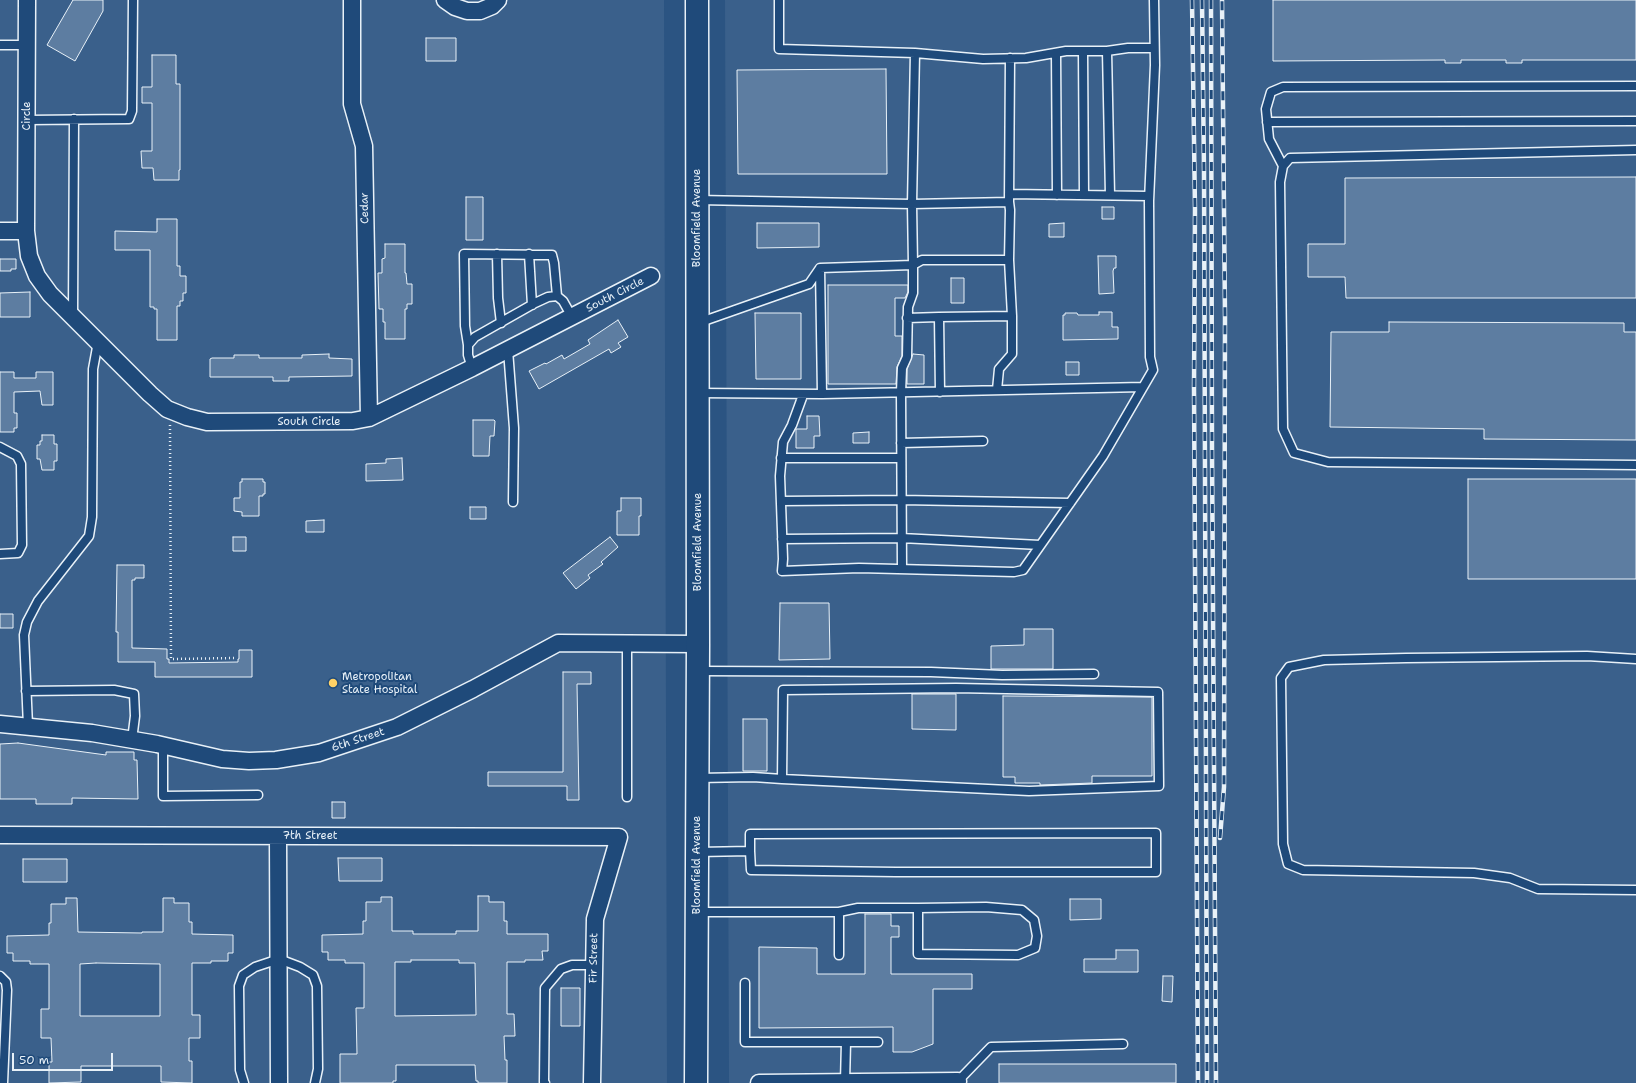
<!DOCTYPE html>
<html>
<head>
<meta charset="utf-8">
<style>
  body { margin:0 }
  #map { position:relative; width:1636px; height:1083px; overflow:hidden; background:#2b5482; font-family:"Shantell Sans",sans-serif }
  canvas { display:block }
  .scale { position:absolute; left:12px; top:1053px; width:101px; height:18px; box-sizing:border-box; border:2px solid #e8f1f8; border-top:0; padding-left:5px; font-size:12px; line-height:14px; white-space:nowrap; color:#e8f1f8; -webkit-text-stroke:3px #1f4a7a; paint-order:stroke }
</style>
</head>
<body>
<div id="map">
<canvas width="1636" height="1083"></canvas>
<div class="scale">50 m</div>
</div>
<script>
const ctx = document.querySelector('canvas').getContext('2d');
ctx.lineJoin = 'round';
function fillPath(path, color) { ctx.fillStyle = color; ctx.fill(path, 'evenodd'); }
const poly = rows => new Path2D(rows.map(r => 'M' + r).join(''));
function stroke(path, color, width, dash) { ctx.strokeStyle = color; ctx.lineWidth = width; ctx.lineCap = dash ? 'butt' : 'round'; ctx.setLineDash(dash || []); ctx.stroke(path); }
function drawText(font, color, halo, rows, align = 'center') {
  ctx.font = font + ' "Shantell Sans",sans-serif'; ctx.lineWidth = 4; ctx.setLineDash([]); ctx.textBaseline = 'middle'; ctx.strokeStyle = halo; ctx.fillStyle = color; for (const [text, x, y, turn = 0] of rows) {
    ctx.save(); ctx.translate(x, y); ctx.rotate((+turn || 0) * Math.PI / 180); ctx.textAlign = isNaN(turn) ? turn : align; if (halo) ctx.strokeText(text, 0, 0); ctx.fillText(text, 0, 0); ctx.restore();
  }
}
fillPath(poly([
  [0,0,664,0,667,1083,0,1083],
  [725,0,1636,0,1636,1083,729,1083]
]), '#3a608b');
const building = poly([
  [73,0,103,0,103,11,75,61,47,45,73,0],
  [1273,0,1636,0,1636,60,1522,60,1522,63,1506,63,1506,60,1461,60,1461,63,1445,63,1445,60,1273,61,1273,0],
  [426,38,456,38,456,61,426,61,426,38],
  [152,55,176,55,176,84,180,84,180,170,179,170,179,180,154,180,153,168,142,168,141,151,152,151,152,103,142,103,142,87,152,87,152,55],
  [886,69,887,174,738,174,737,70,886,69],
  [1636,177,1636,298,1346,298,1345,277,1308,277,1308,244,1345,244,1345,178,1636,177],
  [466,197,483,197,483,240,466,240,466,197],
  [1102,207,1114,207,1114,219,1102,219,1102,207],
  [157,219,177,219,177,266,180,266,180,276,186,276,186,293,183,293,183,301,180,301,180,306,177,306,177,340,157,340,157,309,154,309,154,307,150,307,150,250,115,250,115,231,157,232,157,219],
  [757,223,819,223,819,247,757,248,757,223],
  [1064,223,1064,237,1049,237,1049,224,1064,223],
  [385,244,405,244,405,273,406,273,407,284,412,284,412,304,407,304,407,309,405,309,405,339,385,339,385,322,383,322,383,309,379,309,378,273,382,273,382,259,385,258,385,244],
  [1098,256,1116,256,1116,268,1114,268,1113,271,1114,293,1099,294,1098,256],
  [0,259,16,259,16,269,11,269,11,271,0,271,0,259],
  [951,278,964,278,964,303,951,303,951,278],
  [828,285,908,285,908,292,905,298,895,298,895,336,902,336,902,356,897,367,896,384,828,384,828,285],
  [30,292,30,317,0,317,0,293,30,292],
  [1099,312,1112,312,1112,327,1118,327,1118,339,1063,340,1063,315,1065,315,1065,313,1077,313,1078,315,1099,315,1099,312],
  [755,313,801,313,801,379,756,379,755,313],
  [618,320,628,337,618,343,621,347,611,353,609,349,539,389,529,371,545,363,546,364,562,355,564,359,590,344,588,340,618,320],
  [1389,322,1624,323,1624,332,1636,332,1636,440,1484,439,1484,429,1330,427,1331,332,1389,332,1389,322],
  [329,354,329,358,352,359,352,376,289,377,289,381,273,381,273,377,210,377,210,359,212,358,234,358,234,355,259,355,259,358,302,358,302,355,329,354],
  [913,354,924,355,924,384,907,384,907,369,913,354],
  [1066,362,1079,362,1079,375,1066,375,1066,362],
  [0,372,14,372,14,378,36,378,36,372,53,372,53,405,42,405,40,391,14,392,14,413,17,413,17,428,14,428,14,432,0,432,0,372],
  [807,416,819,416,820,436,814,436,814,448,796,448,796,429,807,429,807,416],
  [473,420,494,420,495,421,494,436,490,436,489,456,473,456,473,420],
  [869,432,869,443,853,443,853,433,869,432],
  [42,435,54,435,54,444,57,444,57,461,54,461,54,470,42,470,40,459,37,459,37,445,40,445,40,441,42,441,42,435],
  [402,458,403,480,366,481,366,464,386,463,386,459,402,458],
  [242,479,263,479,263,482,265,482,265,494,263,494,263,496,259,496,259,516,242,516,242,512,234,511,234,498,240,498,240,482,242,482,242,479],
  [1468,479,1636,479,1636,579,1468,579,1468,479],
  [621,498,641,498,641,516,639,516,639,535,617,535,617,511,621,511,621,498],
  [470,507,486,507,486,519,470,519,470,507],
  [324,520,324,532,306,532,306,521,324,520],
  [233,537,246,537,246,551,233,551,233,537],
  [610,537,618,547,601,562,603,564,588,575,590,578,576,589,563,573,610,537],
  [117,565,144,565,144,578,135,578,135,580,132,580,132,648,167,649,167,659,169,659,169,663,238,662,238,659,239,659,239,650,252,650,252,677,155,677,155,662,118,662,118,632,116,632,117,565],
  [780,603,829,603,830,659,779,660,780,603],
  [0,614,13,614,13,628,0,628,0,614],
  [1024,629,1053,629,1053,669,991,669,991,646,1024,645,1024,629],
  [563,672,591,672,591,684,577,684,579,800,567,800,567,786,488,786,488,772,563,772,563,672],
  [912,694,956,694,956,730,912,729,912,694],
  [1003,696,1152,697,1152,776,1092,776,1092,783,1040,785,1040,783,1015,783,1015,777,1003,777,1003,696],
  [743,719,767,719,767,771,743,771,743,719],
  [18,743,106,755,106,752,134,752,134,760,137,760,138,799,72,798,72,804,36,804,36,799,0,799,0,744,18,743],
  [332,802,345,802,345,818,332,818,332,802],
  [338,858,382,858,382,881,339,881,338,858],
  [23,859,67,859,67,882,23,882,23,859],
  [478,896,489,896,489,902,504,902,504,921,507,921,507,934,548,934,548,951,542,951,543,960,525,960,525,962,507,962,507,1014,514,1014,515,1036,504,1036,505,1060,507,1060,507,1083,478,1083,478,1081,476,1081,475,1065,396,1065,396,1081,393,1081,393,1083,340,1083,340,1054,357,1054,356,1008,364,1008,364,963,345,963,345,960,328,960,328,952,322,952,322,935,363,934,363,921,366,921,366,902,381,902,381,897,392,897,392,931,413,931,413,934,456,934,456,931,478,931,478,896],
  [411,960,459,960,459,963,475,963,476,1015,395,1016,395,962,411,962,411,960],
  [66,898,77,898,78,932,142,933,142,932,163,932,163,898,174,898,174,903,189,903,189,922,192,922,192,934,233,935,233,953,228,953,228,961,211,961,211,963,192,963,192,1015,200,1015,200,1038,189,1038,189,1061,192,1061,192,1083,161,1082,161,1066,81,1066,81,1082,49,1083,49,1062,52,1062,51,1038,41,1038,41,1009,49,1009,49,964,30,964,30,961,13,961,13,953,7,953,7,936,49,935,49,923,51,923,51,904,66,904,66,898],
  [96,963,160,964,160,1016,80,1016,80,964,96,963],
  [1070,899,1101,899,1101,919,1070,920,1070,899],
  [865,914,891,914,891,926,899,926,899,937,891,937,891,974,972,974,972,989,933,989,933,1044,912,1052,893,1052,893,1027,759,1028,759,947,817,948,817,974,865,974,865,914],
  [1116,950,1138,950,1138,972,1084,972,1084,959,1116,959,1116,950],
  [1163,976,1173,976,1172,1002,1162,1001,1163,976],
  [561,988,580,988,580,1026,561,1026,561,988],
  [999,1064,1176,1064,1176,1083,999,1083,999,1064]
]);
fillPath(building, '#5d7da1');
stroke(building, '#e8f1f8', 1);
const service = poly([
  [0,45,28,45],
  [1083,51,1084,195],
  [1107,51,1110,195],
  [915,53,983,59,1026,58,1066,51,1107,51,1128,48,1154,48],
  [1056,53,1057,195],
  [27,120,129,119,132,111,133,0],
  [1267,122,1636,121],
  [1636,150,1290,158,1283,166,1280,182,1283,429,1294,453,1328,462,1636,465],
  [1283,166,1269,139,1266,109,1271,92,1283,87,1636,86],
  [1009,194,1149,196],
  [697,200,912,204,915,53,779,49,779,0],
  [1009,202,1010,58],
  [497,254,498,298,501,323],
  [529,254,532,305],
  [73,315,74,119],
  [939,317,1012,316,1012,354,999,369,997,390],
  [907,318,939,317,940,392],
  [698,323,809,284,820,268,913,265,912,204,1009,202,1010,210,1009,260],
  [468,345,465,326,464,254,552,255,554,263,557,296],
  [508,350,514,428,513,502],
  [472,368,468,355,468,345,475,337,535,303,548,297,557,296,563,301,572,317],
  [698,393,822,394,820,268],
  [822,394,1143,387],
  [803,395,792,425,783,442,780,476,783,559,782,571,859,568,1014,572,1023,570,1103,456,1153,370,1150,357,1149,201,1155,65,1154,0],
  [901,443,983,441],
  [0,447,17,456,21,464,22,545,18,553,0,554],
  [781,458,901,458],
  [781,501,901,500,1070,503],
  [782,539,901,538,1040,545],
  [902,569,901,392,902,368,907,357,908,307,913,293,913,265,922,260,1009,260,1012,316],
  [627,643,627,797],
  [1636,659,1587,656,1406,658,1324,660,1289,667,1281,678,1283,844,1288,864,1303,870,1474,873,1510,878,1538,889,1636,890],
  [699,671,931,672,1002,675,1094,674],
  [26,691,114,690,134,694,135,716,132,740],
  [28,726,24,635,27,622,38,601,89,536,92,517,93,369,98,342],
  [163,746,163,796,258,795],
  [698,778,753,777,782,779,1029,791,1159,786,1158,692,956,688,783,690,782,779],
  [698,852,750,851,750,834,1156,833,1156,872,896,872,751,870,750,851],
  [698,912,839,912,839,955],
  [839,912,858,908,918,908,986,907,1022,910,1034,920,1037,936,1035,948,1018,955,918,954,918,908],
  [0,976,6,982,7,990,3,1083],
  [745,983,745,1042,846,1042,845,1082],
  [846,1042,878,1042],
  [244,1083,240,1070,239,986,243,975,255,967,279,959,300,967,313,975,317,986,318,1069,315,1083],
  [545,1083,544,1082,545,988,561,969,572,965,593,965],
  [960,1083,958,1081,991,1047,1123,1044]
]);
const minor = poly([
  [27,0,26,231,29,256,37,276,50,294,150,394,167,409,187,417,207,422,353,421,369,418,472,368,651,276],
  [352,0,352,104,364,146,369,418],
  [445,0,455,7,467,11,480,11,492,6,498,0],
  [0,231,26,231],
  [0,724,92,733,157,744,222,759,249,761,276,760,319,753,397,727,473,689,558,643,698,644],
  [0,835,619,837,595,919,592,1083],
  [278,836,279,1083],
  [759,1083,958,1081]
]);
const secondary = poly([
  [696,1083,698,644,697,0]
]);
stroke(service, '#e8f1f8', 11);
stroke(minor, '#e8f1f8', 19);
stroke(secondary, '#e8f1f8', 25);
stroke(poly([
  [170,425,171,659,237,658]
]), '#e8f1f8', 2.5, [1, 3]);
stroke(service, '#1f4a7a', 8);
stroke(minor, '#1f4a7a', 16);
stroke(secondary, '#1f4a7a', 22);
const rail = poly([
  [1192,0,1195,209,1194,388,1198,1083],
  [1202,0,1204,171,1207,1083],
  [1211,0,1212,451,1216,1083],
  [1220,838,1224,787,1225,317,1222,0]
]);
stroke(rail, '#e8f1f8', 4.5);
stroke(rail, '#1f4a7a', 3, [9]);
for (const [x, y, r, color] of [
  [333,683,5,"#ffd166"]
]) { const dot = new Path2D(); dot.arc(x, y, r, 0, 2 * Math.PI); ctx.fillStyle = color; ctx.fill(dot); stroke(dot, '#1f4a7a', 1.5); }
drawText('11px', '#e8f1f8', '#1f4a7a', [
  ["Circle",27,116,-90],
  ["Cedar",365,208,-91],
  ["Bloomfield Avenue",697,218,-90],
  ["South Circle",615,295,-27],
  ["South Circle",309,422],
  ["Bloomfield Avenue",698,542,-90],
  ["6th Street",358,740,-18],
  ["7th Street",310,836],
  ["Bloomfield Avenue",697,865,-90],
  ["Fir Street",594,958,-89]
]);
drawText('11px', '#e8f1f8', '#1f4a7a', [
  ["Metropolitan",342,677],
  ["State Hospital",342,690]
], 'left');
</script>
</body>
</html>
